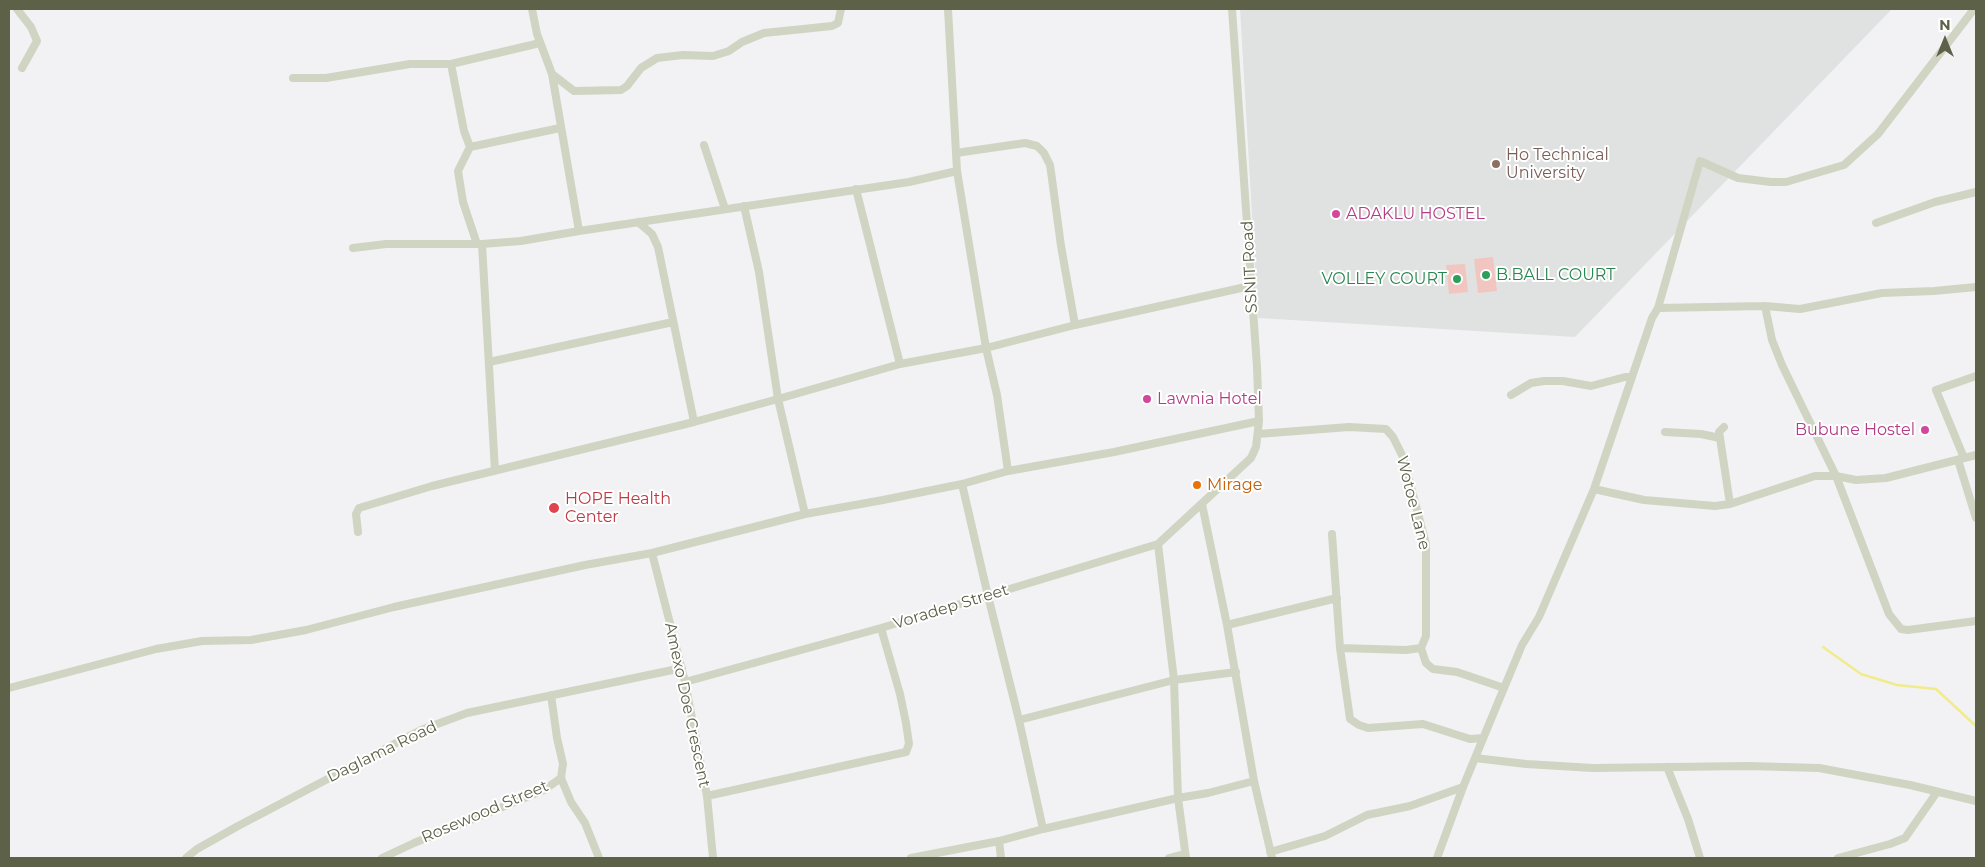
<!DOCTYPE html>
<html>
<head>
<meta charset="utf-8">
<style>
  body { margin:0 }
  #map { position:relative; width:1985px; height:867px; overflow:hidden; background:#f2f2f4; font-family:Montserrat,sans-serif }
  canvas { display:block }
  .frame { position:absolute; inset:0; border:10px solid #5c6148; pointer-events:none }
  .north { position:absolute; left:1920px; top:15px; width:50px; height:50px; -webkit-text-stroke:4px #fff; paint-order:stroke; rotate:0deg; font-size:14px; font-weight:700; line-height:20px; text-align:center; color:#5c6148 }
  .north::after { content:''; display:block; margin:auto; width:18px; height:22px; background:#5c6148; clip-path:polygon(50% 0,100% 100%,50% 72%,0 100%) }
</style>
</head>
<body>
<div id="map">
<canvas width="1985" height="867"></canvas>
<div class="frame"></div>
<div class="north">N</div>
</div>
<script>
const ctx = document.querySelector('canvas').getContext('2d');
ctx.lineJoin = 'round';
function fillPath(path, color) { ctx.fillStyle = color; ctx.fill(path, 'evenodd'); }
const poly = rows => new Path2D(rows.map(r => 'M' + r).join(''));
function stroke(path, color, width, dash) { ctx.strokeStyle = color; ctx.lineWidth = width; ctx.lineCap = dash ? 'butt' : 'round'; ctx.setLineDash(dash || []); ctx.stroke(path); }
function drawText(font, color, halo, rows, align = 'center') {
  ctx.font = font + ' Montserrat,sans-serif'; ctx.lineWidth = 4; ctx.setLineDash([]); ctx.textBaseline = 'middle'; ctx.strokeStyle = halo; ctx.fillStyle = color; for (const [text, x, y, turn = 0] of rows) {
    ctx.save(); ctx.translate(x, y); ctx.rotate((+turn || 0) * Math.PI / 180); ctx.textAlign = isNaN(turn) ? turn : align; if (halo) ctx.strokeText(text, 0, 0); ctx.fillText(text, 0, 0); ctx.restore();
  }
}
fillPath(poly([
  [1240,9,1892,9,1575,337,1258,318]
]), '#e0e2e2');
fillPath(poly([
  [1493,257,1497,291,1478,293,1474,259],
  [1465,264,1468,292,1449,294,1446,265]
]), '#f2c6c0');
stroke(poly([
  [1823,647,1861,674,1897,685,1936,689,1976,726]
]), '#f1eb8b', 2.5);
stroke(poly([
  [17,9,31,27,37,41,22,68],
  [532,9,537,34,552,74,579,231],
  [948,9,957,171,986,348,997,395,1008,471],
  [451,64,464,131,470,147],
  [552,74,574,91,621,90,627,86,641,68,657,58,683,55,713,56,729,51,742,42,764,33,832,26,838,23,841,9],
  [293,78,326,78,410,64,451,64,540,43],
  [704,145,725,209],
  [956,153,1025,143,1037,146,1044,153,1050,165,1052,179,1061,246,1075,325],
  [856,189,900,364],
  [638,222,652,234,658,247,694,422],
  [1876,223,1935,202,1976,192],
  [477,244,463,202,458,171,470,147,560,128],
  [482,244,495,471],
  [353,248,386,244,482,244,521,241,579,231,909,182,957,171],
  [1765,306,1772,340,1782,365,1836,476,1889,614,1901,629,1908,630,1976,621],
  [1658,308,1765,306,1800,309,1882,293,1934,291,1976,287],
  [489,362,673,322],
  [1511,395,1531,383,1544,381,1563,381,1591,386,1625,377,1632,377],
  [1724,427,1719,432,1720,438,1730,504],
  [1665,432,1701,434,1720,438],
  [1258,434,1349,427,1386,429,1393,437,1403,457,1426,544,1426,636,1421,648],
  [1964,458,1936,390,1976,376],
  [1958,460,1976,518],
  [962,484,988,596,1019,720,1043,829],
  [1594,489,1644,500,1715,506,1730,504,1815,476,1836,476,1856,480,1886,478,1976,455],
  [1202,504,1227,625,1254,781,1272,858],
  [805,514,778,399,900,364,986,348,1075,325,1250,286],
  [358,532,356,514,359,508,432,486,694,422,778,399,759,272,744,206],
  [1332,534,1340,648,1350,719,1359,725,1368,728,1423,724,1470,739,1483,738],
  [1158,544,1174,680,1178,798,1186,858],
  [652,553,685,682,707,796,713,858],
  [1227,625,1337,598],
  [1340,648,1406,650,1421,648,1426,663,1433,669,1457,672,1504,688],
  [685,682,881,628,1158,544,1251,458,1256,447,1259,421,1257,367,1232,9],
  [9,688,156,649,202,641,251,640,306,630,394,607,585,565,652,553,805,514,883,500,962,484,1008,471,1114,452,1259,421],
  [551,695,557,738,563,764,561,778,571,802,585,823,599,858],
  [1019,720,1174,680,1236,672],
  [1475,758,1526,764,1593,768,1749,766,1819,768,1910,785,1976,801],
  [1667,767,1688,819,1700,858],
  [707,796,906,752,909,744,906,723,900,694,881,628],
  [999,841,1001,858],
  [1270,852,1325,836,1367,815,1410,806,1463,787],
  [186,858,197,849,238,826,421,730,467,713,682,668],
  [382,858,414,843,544,790,561,778],
  [911,858,999,841,1043,829,1178,798,1208,793,1254,781],
  [1169,858,1184,854],
  [1437,858,1463,787,1504,688,1522,645,1539,617,1594,489,1652,318,1658,308,1700,161,1738,178,1771,182,1786,182,1844,165,1878,134,1974,9],
  [1838,858,1890,844,1905,838,1937,792]
]), '#d0d4c2', 8);
for (const [x, y, r, color] of [
  [1496,164,5,"#8d6e63"],
  [1336,214,5,"#d1479c"],
  [1486,275,5,"#2e9e5b"],
  [1457,279,5,"#2e9e5b"],
  [1147,399,5,"#d1479c"],
  [1925,430,5,"#d1479c"],
  [1197,485,5,"#e8710a"],
  [554,508,6,"#e0444e"]
]) { const dot = new Path2D(); dot.arc(x, y, r, 0, 2 * Math.PI); ctx.fillStyle = color; ctx.fill(dot); stroke(dot, '#fff', 2); }
drawText('16px', '#785e54', '#fff', [
  ["Ho Technical",1506,155],
  ["University",1506,173]
], 'left');
drawText('16px', '#b23c85', '#fff', [
  ["ADAKLU HOSTEL",1346,214],
  ["Lawnia Hotel",1157,399],
  ["Bubune Hostel",1915,430,"right"]
], 'left');
drawText('16px', '#5c6148', '#fff', [
  ["SSNIT Road",1250,267,-93],
  ["Wotoe Lane",1413,503,76],
  ["Voradep Street",951,607,-17],
  ["Amexo Doe Crescent",687,705,78],
  ["Daglama Road",382,752,-26],
  ["Rosewood Street",485,812,-23]
]);
drawText('16px', '#27864d', '#fff', [
  ["B.BALL COURT",1496,275],
  ["VOLLEY COURT",1447,279,"right"]
], 'left');
drawText('16px', '#c56008', '#fff', [
  ["Mirage",1207,485]
], 'left');
drawText('16px', '#be3a42', '#fff', [
  ["HOPE Health",565,499],
  ["Center",565,517]
], 'left');
</script>
</body>
</html>
